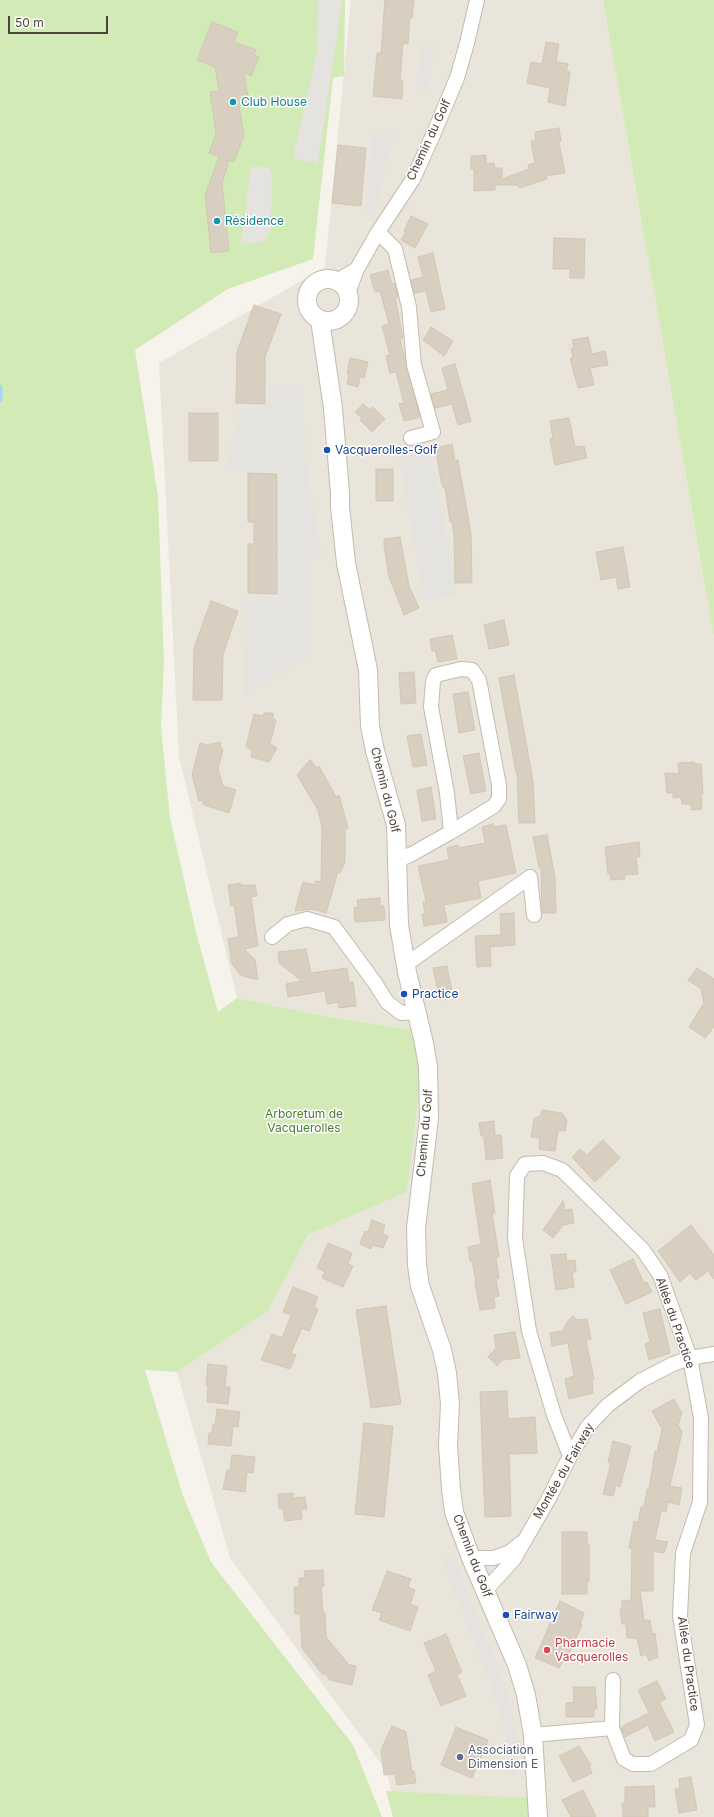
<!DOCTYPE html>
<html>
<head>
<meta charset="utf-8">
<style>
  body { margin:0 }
  #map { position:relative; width:714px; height:1817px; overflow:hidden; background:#f6f3ec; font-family:Inter,sans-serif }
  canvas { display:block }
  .scale { position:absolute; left:8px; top:16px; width:100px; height:18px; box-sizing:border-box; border:2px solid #4b4439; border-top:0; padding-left:5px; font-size:12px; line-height:14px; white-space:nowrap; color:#4b4439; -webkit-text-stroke:3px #fff; paint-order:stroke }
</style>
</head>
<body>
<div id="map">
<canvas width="714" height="1817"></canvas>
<div class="scale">50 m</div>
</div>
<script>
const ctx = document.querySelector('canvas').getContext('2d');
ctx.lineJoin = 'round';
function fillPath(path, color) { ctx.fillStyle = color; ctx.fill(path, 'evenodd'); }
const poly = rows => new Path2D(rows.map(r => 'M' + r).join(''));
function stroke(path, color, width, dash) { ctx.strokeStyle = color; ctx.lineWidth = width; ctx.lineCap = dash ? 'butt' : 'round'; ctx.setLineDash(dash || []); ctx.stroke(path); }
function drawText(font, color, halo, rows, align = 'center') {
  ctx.font = font + ' Inter,sans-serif'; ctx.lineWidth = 3; ctx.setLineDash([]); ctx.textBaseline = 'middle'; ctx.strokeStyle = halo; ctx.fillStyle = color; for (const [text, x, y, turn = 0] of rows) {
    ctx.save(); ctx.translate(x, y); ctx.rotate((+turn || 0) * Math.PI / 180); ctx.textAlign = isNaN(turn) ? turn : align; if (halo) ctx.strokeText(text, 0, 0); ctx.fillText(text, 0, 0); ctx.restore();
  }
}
fillPath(poly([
  [351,0,603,0,714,637,714,1817,397,1817,387,1772,230,1558,177,1372,268,1311,308,1235,407,1192,413,1030,329,1017,237,998,179,757,159,363,325,267]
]), '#eae5da');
fillPath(poly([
  [0,0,345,0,344,76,333,78,313,259,228,289,135,350,158,496,164,662,161,727,170,818,196,932,218,1012,237,998,329,1017,413,1030,421,1071,407,1192,308,1235,268,1311,177,1372,145,1370,183,1496,211,1562,353,1745,382,1817,0,1817],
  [603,0,714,0,714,637],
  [386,1791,528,1798,531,1817,393,1817]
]), '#d2eab5');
fillPath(poly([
  [318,0,342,0,318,164,293,158,317,52],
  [422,45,434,46,428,91,416,90],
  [372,133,393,135,375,211,366,209],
  [251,166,269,168,272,173,271,229,264,242,241,244],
  [303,384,305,458,322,558,310,558,311,652,244,696,248,599,278,598,279,472,225,471,241,411,269,401,268,385],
  [431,450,456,594,424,600,399,454],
  [454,1556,510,1701,517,1740,517,1775,508,1776,507,1742,499,1706,443,1561]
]), '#e5e3e0');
stroke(poly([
  [0,387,1,393,0,401]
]), '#a9d4f2', 4);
const building = poly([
  [385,0,414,0,412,18,410,18,408,44,403,43,400,81,403,81,402,99,373,96,377,53,381,53,385,0],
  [212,22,238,32,234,42,256,50,254,55,259,57,251,76,244,73,249,104,239,106,244,135,234,162,229,160,222,183,229,251,211,253,205,195,219,157,209,153,216,133,210,92,219,91,215,67,197,60,212,22],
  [546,42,559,44,556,62,568,64,566,71,570,72,565,106,548,102,550,88,527,83,531,62,542,64,546,42],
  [559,128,561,141,559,142,565,173,546,176,547,179,520,188,518,185,495,185,495,190,474,191,474,169,471,169,471,156,486,155,486,164,494,163,495,168,502,168,502,179,529,169,528,165,535,163,531,141,536,140,535,132,559,128],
  [338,145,366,148,361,206,332,203,338,145],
  [411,216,428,224,415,248,401,240,406,232,404,231,411,216],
  [554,238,585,239,584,278,570,278,570,269,553,269,554,238],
  [433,253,445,309,431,312,426,291,414,293,411,280,423,277,418,257,433,253],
  [388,270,392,284,395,283,398,297,395,297,403,338,400,339,420,417,404,421,399,404,404,403,396,372,390,373,386,356,390,355,382,326,389,324,380,291,375,292,370,275,388,270],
  [254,305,281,314,265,357,265,404,236,403,237,352,254,305],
  [431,327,453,341,444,356,423,340,431,327],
  [588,337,592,354,605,351,608,365,590,368,594,385,578,388,570,358,573,358,571,348,574,348,572,340,588,337],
  [350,358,368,362,364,378,360,377,358,387,347,384,349,375,347,374,350,358],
  [455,364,471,421,458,425,452,404,435,408,431,394,448,390,442,368,455,364],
  [363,404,370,410,373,407,385,419,372,432,360,420,362,418,355,412,363,404],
  [189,413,218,413,218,461,189,461,189,413],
  [569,418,575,447,584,446,587,458,555,465,550,439,553,438,550,421,569,418],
  [452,444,455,460,458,460,471,534,472,583,455,583,454,535,452,522,450,522,445,487,443,487,441,480,437,458,436,448,452,444],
  [376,469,393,469,393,501,376,501,376,469],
  [248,473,277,474,277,594,248,593,248,544,254,544,254,522,248,522,248,473],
  [400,537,409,586,419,608,404,615,389,577,384,545,384,539,400,537],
  [623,547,630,587,618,589,616,577,601,580,596,552,623,547],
  [211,601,238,611,223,654,222,700,193,700,194,648,211,601],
  [504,620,509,645,489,649,484,625,504,620],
  [452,635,457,659,438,662,435,650,432,651,430,639,452,635],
  [414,672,416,703,401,704,399,673,414,672],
  [514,675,533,781,535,823,519,823,517,773,516,773,499,678,514,675],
  [468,692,475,730,459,733,453,694,468,692],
  [264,713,273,713,273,719,276,720,270,744,277,748,269,762,251,757,252,751,246,746,254,714,263,716,264,713],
  [421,734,427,765,413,767,407,736,421,734],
  [220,742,221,749,223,750,218,769,223,786,236,790,229,813,204,805,202,800,199,801,192,775,200,743,207,745,220,742],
  [479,753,486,791,471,794,463,756,479,753],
  [310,760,317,768,319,766,336,797,339,795,348,828,345,829,345,862,340,873,338,872,326,913,313,909,295,911,303,882,315,885,316,881,321,882,322,828,318,810,297,775,310,760],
  [694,762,694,764,701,764,703,794,701,794,702,809,691,810,691,804,682,804,681,797,673,798,673,793,667,793,665,773,679,774,678,763,694,762],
  [431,787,436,819,422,821,417,790,431,787],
  [493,824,494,827,506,825,516,873,478,881,481,898,444,905,447,922,424,926,422,914,425,914,423,902,426,901,418,866,449,860,447,848,458,845,459,848,485,843,482,827,493,824],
  [547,835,555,877,556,913,542,913,541,868,539,868,533,837,547,835],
  [639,842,640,857,636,857,638,874,624,875,625,879,611,880,610,874,608,874,605,847,639,842],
  [240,883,240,885,255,885,257,896,251,897,258,946,244,949,255,960,258,980,240,975,232,964,228,939,239,937,234,905,231,906,228,885,240,883],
  [380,898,380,906,384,906,385,920,355,922,354,908,358,907,357,900,380,898],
  [514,913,515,945,490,947,491,966,477,967,475,936,501,935,500,914,514,913],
  [306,949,311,973,347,968,349,982,353,982,356,1006,339,1008,339,1002,327,1004,325,991,288,997,286,984,302,981,279,963,278,952,306,949],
  [447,966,453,997,440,1000,433,968,447,966],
  [697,968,714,979,714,1027,705,1038,689,1027,704,1003,701,989,688,980,697,968],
  [542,1110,562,1113,567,1120,565,1131,558,1130,555,1151,539,1149,540,1138,531,1137,534,1119,541,1115,542,1110],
  [494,1121,495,1135,501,1135,503,1158,486,1160,484,1136,481,1136,479,1123,494,1121],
  [603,1140,620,1158,595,1182,572,1157,580,1149,587,1155,603,1140],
  [490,1180,495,1213,492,1213,499,1257,496,1257,499,1278,496,1279,499,1296,494,1297,495,1308,480,1310,475,1282,476,1282,472,1261,470,1261,468,1247,481,1244,472,1184,490,1180],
  [563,1201,565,1210,572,1209,574,1223,563,1225,553,1238,543,1230,563,1201],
  [372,1220,385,1225,382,1234,388,1236,383,1248,372,1245,371,1249,360,1244,365,1231,368,1232,372,1220],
  [691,1225,714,1255,714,1279,708,1271,696,1280,690,1273,680,1282,658,1251,691,1225],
  [328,1243,352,1253,348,1264,353,1266,343,1287,322,1278,325,1272,317,1268,328,1243],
  [566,1254,567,1261,575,1260,576,1272,572,1272,574,1287,556,1290,551,1255,566,1254],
  [633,1259,644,1283,647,1282,652,1292,626,1304,610,1270,633,1259],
  [293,1287,318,1297,314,1307,318,1309,309,1331,302,1328,291,1353,296,1355,290,1369,261,1360,272,1334,282,1338,291,1315,283,1312,293,1287],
  [386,1306,401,1404,371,1408,356,1310,386,1306],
  [660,1309,670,1353,649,1360,645,1344,650,1342,643,1313,660,1309],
  [573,1316,577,1320,587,1319,591,1339,586,1340,594,1379,592,1380,593,1393,569,1399,565,1379,574,1376,568,1343,552,1346,550,1333,563,1331,567,1322,573,1316],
  [515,1332,520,1358,502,1360,497,1366,488,1357,496,1348,494,1335,515,1332],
  [208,1364,227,1366,225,1387,230,1387,228,1404,207,1402,208,1385,206,1385,208,1364],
  [507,1391,508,1419,535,1417,537,1453,509,1454,511,1516,485,1517,480,1392,507,1391],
  [674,1399,682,1413,678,1425,682,1432,670,1486,682,1488,679,1505,668,1502,666,1512,661,1511,655,1540,668,1542,664,1553,653,1551,653,1591,640,1591,644,1620,650,1620,652,1634,655,1633,658,1657,649,1661,646,1654,641,1656,637,1638,627,1638,626,1624,622,1624,620,1609,622,1609,622,1601,631,1600,632,1548,629,1548,634,1521,638,1522,641,1507,644,1507,647,1489,649,1490,655,1451,657,1452,662,1429,652,1411,674,1399],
  [217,1409,240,1412,238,1427,233,1426,231,1446,208,1444,209,1433,212,1433,213,1424,215,1425,217,1409],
  [364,1423,393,1426,384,1517,355,1514,364,1423],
  [613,1441,631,1446,620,1487,616,1485,613,1496,603,1494,611,1463,608,1462,613,1441],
  [232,1455,255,1457,253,1473,247,1472,245,1492,223,1489,227,1470,230,1470,232,1455],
  [293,1493,293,1498,305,1497,307,1509,301,1509,302,1519,285,1521,283,1508,279,1509,278,1494,293,1493],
  [562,1532,587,1532,587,1544,589,1544,589,1582,587,1582,587,1594,562,1594,562,1532],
  [323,1570,324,1586,321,1586,323,1613,325,1613,326,1637,349,1665,356,1666,352,1685,330,1680,325,1673,323,1675,302,1648,300,1614,295,1614,294,1587,299,1587,299,1578,305,1578,304,1571,323,1570],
  [387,1571,411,1579,408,1587,415,1590,410,1604,418,1607,410,1631,379,1620,382,1613,372,1610,387,1571],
  [560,1601,584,1613,580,1625,582,1625,567,1658,565,1657,559,1668,535,1658,560,1601],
  [446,1634,462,1672,457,1675,466,1696,441,1706,428,1675,436,1671,424,1643,446,1634],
  [657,1681,666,1699,659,1702,674,1732,655,1741,648,1725,625,1737,621,1727,649,1713,638,1690,657,1681],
  [573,1687,595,1687,597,1709,594,1709,594,1717,566,1717,566,1703,574,1702,573,1687],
  [392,1726,406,1732,412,1772,414,1771,416,1783,397,1785,395,1774,384,1775,381,1750,392,1726],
  [456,1727,488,1740,472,1778,441,1765,456,1727],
  [579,1746,591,1765,589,1766,592,1773,573,1782,559,1756,579,1746],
  [691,1777,697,1810,679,1813,675,1789,680,1788,679,1779,691,1777],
  [654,1786,655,1807,648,1807,648,1817,623,1817,622,1803,625,1803,625,1787,654,1786],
  [583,1790,592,1808,596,1817,571,1817,562,1800,583,1790]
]);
fillPath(building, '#d8cfc1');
stroke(building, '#d3c7b4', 1);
const minor = poly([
  [378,232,395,249,409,307,414,365,433,432,411,438],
  [337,281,357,269],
  [348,293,357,269,378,232,413,179,433,135,457,78,467,43,477,0],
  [398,860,412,854,451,832,494,806,499,799,499,785,479,680,472,670,461,669,436,675,433,681,431,707,447,793,451,832],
  [272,937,288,924,307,919,334,927,375,983,387,1002,401,1013,417,1012],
  [405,965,530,877,534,915],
  [570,1456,554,1415,529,1331,515,1238,517,1176,525,1164,543,1163,562,1170,643,1250,660,1275,690,1358,701,1418,700,1502,683,1553,680,1616,697,1725,691,1740,651,1764,633,1764,624,1759,612,1728],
  [471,1558,494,1558,510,1552,521,1543],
  [485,1591,514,1559,548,1500,570,1456,588,1426,608,1405,640,1381,673,1364,690,1358,714,1354],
  [533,1735,612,1728,613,1680]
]);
const tertiary = poly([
  '307 300a21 21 0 1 1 42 0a21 21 0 1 1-42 0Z',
  [320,320,333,408,340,493,340,507,346,563,368,670,370,726,375,751,396,825,399,925,407,972,424,1043,428,1067,429,1118,416,1228,417,1265,420,1286,442,1350,447,1373,450,1404,448,1445,451,1489,454,1512,471,1558,517,1665,526,1695,533,1735,538,1817]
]);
stroke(minor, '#c2bbae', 16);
stroke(tertiary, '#c2bbae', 20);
stroke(minor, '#fff', 14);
stroke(tertiary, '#fff', 18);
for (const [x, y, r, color] of [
  [233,102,4,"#0f9aa8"],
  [217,221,4,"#0f9aa8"],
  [327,450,4,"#1a4fb4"],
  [404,994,4,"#1a4fb4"],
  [506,1615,4,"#1a4fb4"],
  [547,1650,4,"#e0444e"],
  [460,1757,4,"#5c6f8a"]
]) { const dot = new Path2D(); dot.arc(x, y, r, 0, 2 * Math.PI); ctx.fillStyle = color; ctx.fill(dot); stroke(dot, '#fff', 1.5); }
drawText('12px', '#0d838f', '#fff', [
  ["Club House",241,102],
  ["Résidence",225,221]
], 'left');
drawText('12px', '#4b4439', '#fff', [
  ["Chemin du Golf",429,140,-65],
  ["Chemin du Golf",385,790,76],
  ["Chemin du Golf",425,1133,-85],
  ["Allée du Practice",675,1323,71],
  ["Montée du Fairway",564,1471,-60],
  ["Chemin du Golf",472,1556,69],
  ["Allée du Practice",688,1664,82]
]);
drawText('12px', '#164399', '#fff', [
  ["Vacquerolles-Golf",335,450],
  ["Practice",412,994],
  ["Fairway",514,1615]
], 'left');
drawText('12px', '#4a7f2a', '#fff', [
  ["Arboretum de",304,1114],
  ["Vacquerolles",304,1128]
]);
drawText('12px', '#be3a42', '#fff', [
  ["Pharmacie",555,1643],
  ["Vacquerolles",555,1657]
], 'left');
drawText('12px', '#4e5e75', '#fff', [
  ["Association",468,1750],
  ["Dimension E",468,1764]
], 'left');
</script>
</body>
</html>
